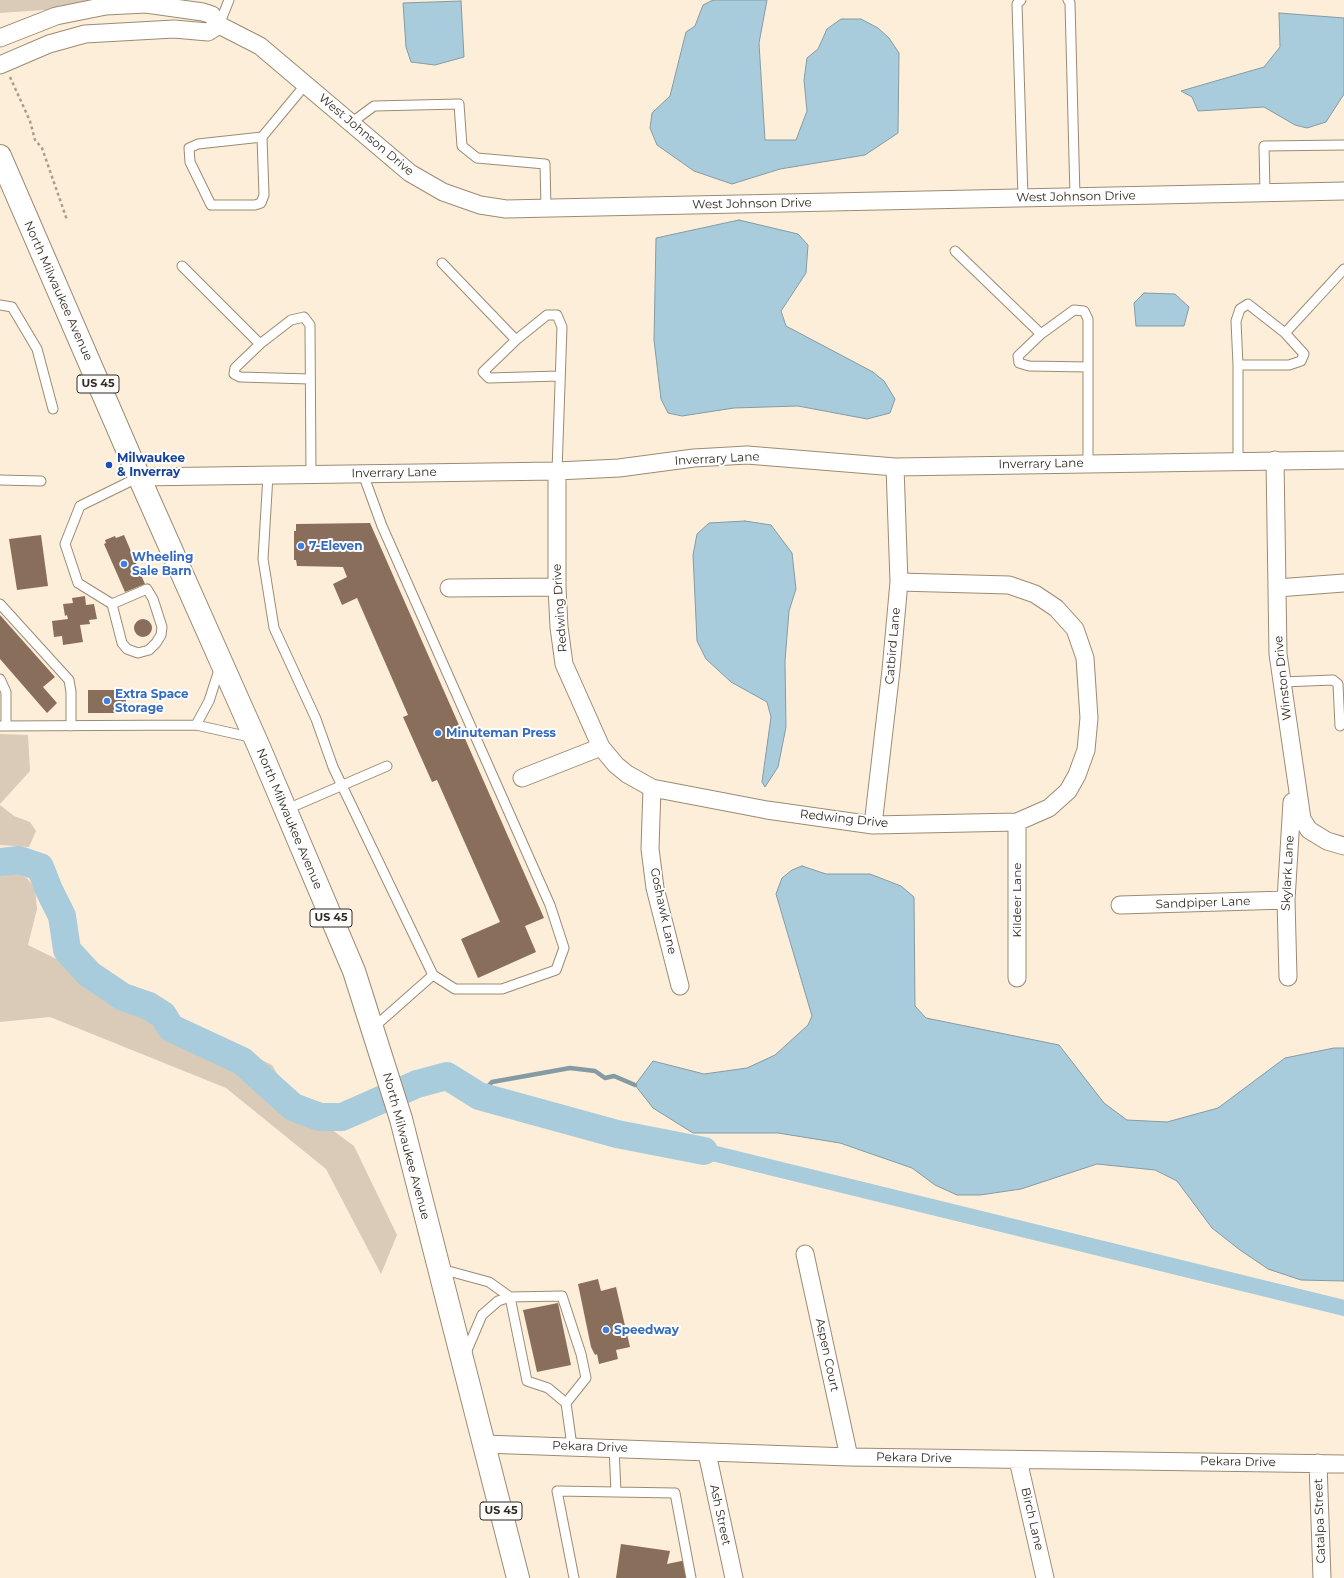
<!DOCTYPE html>
<html>
<head>
<meta charset="utf-8">
<style>
  body { margin:0 }
  canvas { display:block; background:#fdeed9 }
</style>
</head>
<body>
<canvas width="1344" height="1578"></canvas>
<script>
const ctx = document.querySelector('canvas').getContext('2d');
ctx.lineJoin = 'round';
function fillPath(path, color) { ctx.fillStyle = color; ctx.fill(path, 'evenodd'); }
const poly = rows => new Path2D(rows.map(r => 'M' + r).join(''));
function stroke(path, color, width, dash) { ctx.strokeStyle = color; ctx.lineWidth = width; ctx.lineCap = dash ? 'butt' : 'round'; ctx.setLineDash(dash || []); ctx.stroke(path); }
function drawText(font, color, halo, rows, align = 'center') {
  ctx.font = font + ' Montserrat,sans-serif'; ctx.lineWidth = 4; ctx.setLineDash([]); ctx.textBaseline = 'middle'; ctx.strokeStyle = halo; ctx.fillStyle = color; for (const [text, x, y, turn = 0] of rows) {
    ctx.save(); ctx.translate(x, y); ctx.rotate((+turn || 0) * Math.PI / 180); ctx.textAlign = isNaN(turn) ? turn : align; if (halo) ctx.strokeText(text, 0, 0); ctx.fillText(text, 0, 0); ctx.restore();
  }
}
fillPath(poly([
  [0,0,190,0,0,13],
  [0,734,28,735,30,771,0,804],
  [0,805,14,816,30,822,36,831,29,847,0,845],
  [12,871,27,878,35,889,37,909,28,945,272,1065,294,1102,354,1146,397,1235,381,1274,326,1169,226,1088,50,1017,0,1022,0,873]
]), '#d9cbb7');
const water = poly([
  [713,0,767,0,759,43,765,140,796,140,807,111,804,80,807,58,818,49,827,29,841,19,861,19,878,28,889,38,899,53,898,133,865,155,780,169,732,184,694,171,657,145,650,128,652,113,670,96,686,32,695,26,703,5,713,0],
  [461,1,464,57,435,65,411,62,406,47,403,3,461,1],
  [1279,13,1344,18,1344,94,1326,122,1307,128,1295,125,1264,107,1198,111,1192,97,1181,91,1264,67,1280,47,1279,13],
  [739,220,798,234,808,245,806,273,781,311,786,326,873,372,884,381,895,399,890,413,867,419,798,406,734,408,682,416,668,413,661,399,654,340,656,238,739,220],
  [1144,293,1175,294,1189,307,1184,326,1136,326,1134,303,1144,293],
  [745,521,771,525,792,553,796,589,789,611,785,661,786,727,778,767,765,787,762,782,771,717,767,702,731,682,706,659,697,641,693,555,697,534,709,523,745,521],
  [802,866,826,874,870,874,901,886,914,897,915,1006,926,1018,1059,1045,1104,1103,1127,1120,1167,1122,1218,1108,1285,1058,1334,1048,1344,1048,1344,1281,1301,1280,1268,1269,1240,1250,1212,1228,1177,1181,1155,1170,1097,1164,1021,1189,980,1195,957,1195,935,1185,912,1168,840,1143,778,1133,693,1133,653,1108,635,1085,653,1061,704,1074,747,1068,775,1055,808,1025,812,1016,776,894,782,878,792,870,802,866]
]);
fillPath(water, '#a8ccdc');
stroke(water, '#849ba4', 1);
stroke(poly([
  [479,1096,492,1082,570,1068,595,1071,605,1078,614,1076,635,1085]
]), '#849ba4', 4.5);
stroke(poly([
  [704,1151,1344,1308]
]), '#a8ccdc', 16);
stroke(poly([
  [0,862,19,860,40,867,49,890,62,916,67,950,89,974,123,997,149,1006,163,1015,171,1028,242,1061,293,1107,320,1117,342,1117,417,1084,447,1076,479,1096,617,1134,704,1151]
]), '#a8ccdc', 28);
fillPath(poly([
  [370,523,544,918,525,926,536,952,478,978,461,939,500,922,437,780,432,782,403,717,408,715,357,598,342,605,333,584,347,577,343,567,297,566,296,560,294,560,294,531,296,531,296,524],
  [41,535,48,586,17,590,9,539],
  [124,535,145,584,125,592,104,544,106,543,105,540,115,536,116,538],
  [85,596,86,605,94,604,97,619,89,620,90,624,80,625,83,642,63,645,62,636,54,637,52,621,68,619,67,615,65,616,63,604,73,603,72,598],
  [0,615,55,677,43,687,57,703,47,713,0,659],
  '134 628a9 9 0 1 1 18 0a9 9 0 1 1-18 0Z',
  [88,690,126,690,126,713,88,713],
  [598,1279,601,1291,616,1287,630,1347,616,1350,618,1359,599,1364,597,1354,595,1355,591,1347,578,1284],
  [558,1303,571,1365,537,1372,523,1310],
  [621,1544,670,1551,667,1564,686,1560,690,1578,616,1578]
]), '#896f5b');
const lane = poly([
  [1021,0,1017,4,1023,198],
  [1068,0,1070,3,1075,197],
  [219,25,229,0],
  [351,123,374,106,459,104,462,146,477,158,545,164,546,208],
  [262,137,264,195,261,203,255,205,211,205,190,162,189,148,198,144,262,137],
  [262,137,306,84],
  [1265,193,1264,146,1344,145],
  [955,251,1041,334],
  [442,263,516,340],
  [182,266,260,344],
  [0,305,12,307,37,349,53,409],
  [1285,333,1344,269],
  [1088,367,1029,366,1019,363,1018,356,1041,334,1074,310,1084,311,1088,319,1088,464],
  [310,379,240,377,234,374,235,368,260,344,291,320,304,317,310,325,311,475],
  [1238,462,1238,365,1236,321,1240,309,1248,304,1285,333,1304,354,1301,361,1289,365,1238,365],
  [557,471,562,327,557,315,547,315,516,340,483,372,489,378,559,376],
  [363,474,382,526,550,905,564,948,556,970,502,989,455,989,433,975],
  [268,475,263,559,274,628,316,719,333,767,433,975,373,1028],
  [0,480,41,481],
  [0,604,69,680,71,692,71,726],
  [112,604,147,589,153,599,162,627,161,635,156,643,149,650,138,653,127,649,122,643,112,604,78,583,65,544,80,506,139,477],
  [0,679,6,692,6,726],
  [1282,682,1333,680,1338,684,1340,726],
  [196,725,209,701,220,667],
  [0,726,196,725,254,738],
  [285,810,387,766],
  [441,1269,489,1282,510,1297,527,1381,548,1388,566,1403,572,1446],
  [465,1355,482,1315,498,1301,510,1297,562,1296,581,1354,586,1378,566,1403],
  [614,1447,616,1492],
  [574,1578,557,1491,675,1493,691,1578]
]);
const street = poly([
  [0,38,56,16,106,6,146,4,203,12,212,15,219,25,260,46,410,173,443,192,480,205,506,209,1344,191],
  [0,65,49,44,85,34,174,29,208,32,219,25],
  [1275,460,1278,654,1302,819,1309,830,1327,841,1344,846],
  [557,471,557,587,559,627,564,664,601,747,616,765,627,774,652,788,767,810,873,825,1017,822,1049,808,1068,791,1077,775,1086,750,1089,718,1085,658,1075,629,1056,608,1035,594,1009,585,899,582],
  [139,477,557,471,619,468,694,458,747,455,895,467,1344,460],
  [449,588,557,587],
  [1277,588,1344,583],
  [522,778,601,747],
  [652,788,650,849,655,888,680,986],
  [1017,822,1017,978],
  [873,825,891,670,899,582,895,467],
  [1120,905,1286,900],
  [1288,977,1286,900,1292,802],
  [805,1254,849,1457],
  [484,1444,849,1457,1344,1464],
  [707,1453,734,1578],
  [1018,1460,1045,1578],
  [1318,1463,1322,1578]
]);
const primary = poly([
  [0,156,139,477,259,747,354,971,401,1119,518,1578]
]);
stroke(lane, '#9c8b73', 11);
stroke(street, '#9c8b73', 19);
stroke(primary, '#9c8b73', 24);
stroke(poly([
  [10,77,30,121,35,140,42,148,67,220]
]), '#a99e8d', 2.5, [3, 3]);
stroke(lane, '#fff', 9);
stroke(street, '#fff', 17);
stroke(primary, '#fff', 22);
for (const [x, y, r, color] of [
  [109,465,4,"#1a4fb4"],
  [301,546,4,"#3f7fe0"],
  [124,564,4,"#3f7fe0"],
  [107,701,4,"#3f7fe0"],
  [438,733,4,"#3f7fe0"],
  [606,1330,4,"#3f7fe0"]
]) { const dot = new Path2D(); dot.arc(x, y, r, 0, 2 * Math.PI); ctx.fillStyle = color; ctx.fill(dot); stroke(dot, '#fefefe', 1.5); }
for (const [x, y, w] of [
  [98,384,42],
  [331,918,42],
  [501,1511,42]
]) { const box = new Path2D(); box.roundRect(x - w / 2, y - 9, w, 18, 3); ctx.fillStyle = '#fefefe'; ctx.fill(box); stroke(box, '#312a20', 1); }
drawText('bold 11px', '#312a20', null, [
  ["US 45",98,384],
  ["US 45",331,918],
  ["US 45",501,1511]
]);
drawText('12px', '#312a20', '#fefefe', [
  ["West Johnson Drive",366,135,40],
  ["West Johnson Drive",1076,197,-1],
  ["West Johnson Drive",752,204,-1],
  ["North Milwaukee Avenue",58,291,66],
  ["Inverrary Lane",717,459,-3],
  ["Inverrary Lane",1041,464,-1],
  ["Inverrary Lane",394,473,-1],
  ["Redwing Drive",560,608,-94],
  ["Catbird Lane",893,646,-85],
  ["Winston Drive",1283,678,-96],
  ["North Milwaukee Avenue",289,819,67],
  ["Redwing Drive",844,819,6],
  ["Skylark Lane",1288,873,-87],
  ["Kildeer Lane",1017,900,-90],
  ["Sandpiper Lane",1203,903,-2],
  ["Goshawk Lane",663,911,78],
  ["North Milwaukee Avenue",406,1146,75],
  ["Aspen Court",827,1355,78],
  ["Pekara Drive",590,1447,2],
  ["Pekara Drive",914,1458,1],
  ["Pekara Drive",1238,1462,1],
  ["Ash Street",720,1515,78],
  ["Birch Lane",1032,1519,77],
  ["Catalpa Street",1320,1521,-92]
]);
drawText('bold 12px', '#164399', '#fefefe', [
  ["Milwaukee",117,458],
  ["& Inverray",117,472]
], 'left');
drawText('bold 12px', '#366cbe', '#fefefe', [
  ["7-Eleven",309,546],
  ["Wheeling",132,557],
  ["Sale Barn",132,571],
  ["Extra Space",115,694],
  ["Storage",115,708],
  ["Minuteman Press",446,733],
  ["Speedway",614,1330]
], 'left');
</script>
</body>
</html>
